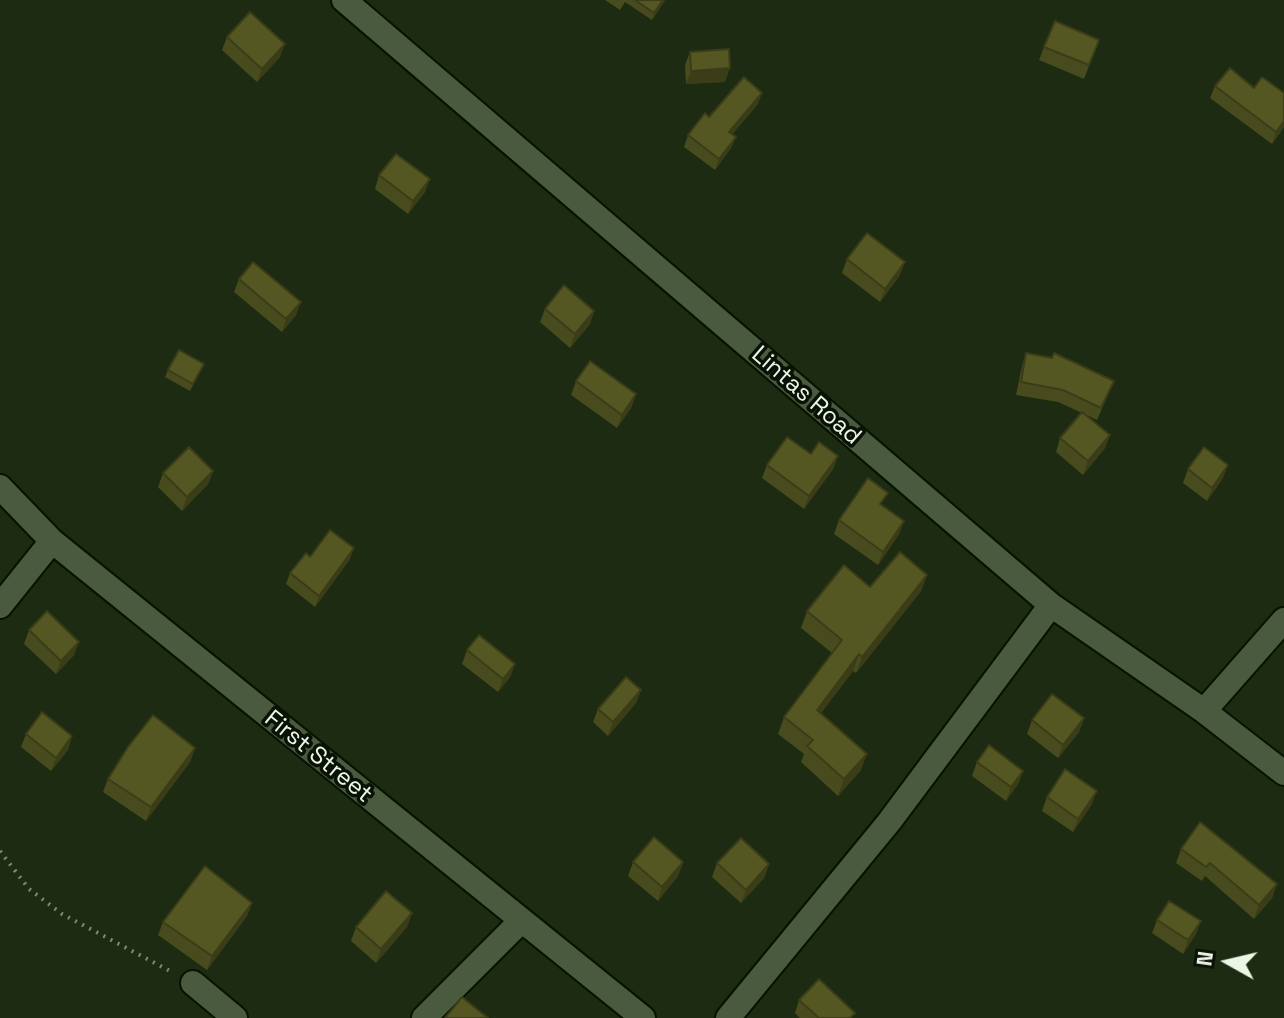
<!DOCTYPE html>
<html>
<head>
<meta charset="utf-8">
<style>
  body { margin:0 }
  #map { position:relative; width:1284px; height:1018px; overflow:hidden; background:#1c2b11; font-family:"Space Grotesk",sans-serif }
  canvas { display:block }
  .north { position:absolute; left:1188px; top:922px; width:80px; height:80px; -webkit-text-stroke:6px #0a1106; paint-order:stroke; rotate:278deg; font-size:22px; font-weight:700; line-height:32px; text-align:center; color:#ecf6e6 }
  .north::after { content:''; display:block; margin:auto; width:28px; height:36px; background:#ecf6e6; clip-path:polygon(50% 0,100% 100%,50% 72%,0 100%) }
</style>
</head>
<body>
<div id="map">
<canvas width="1284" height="1018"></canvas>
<div class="north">N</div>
</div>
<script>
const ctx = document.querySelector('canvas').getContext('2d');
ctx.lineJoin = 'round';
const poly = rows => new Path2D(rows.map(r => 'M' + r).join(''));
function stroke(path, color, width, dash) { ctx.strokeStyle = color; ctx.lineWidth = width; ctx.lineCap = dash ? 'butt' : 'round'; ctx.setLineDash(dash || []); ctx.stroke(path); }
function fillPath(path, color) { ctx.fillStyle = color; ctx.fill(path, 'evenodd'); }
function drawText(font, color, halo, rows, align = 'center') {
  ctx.font = font + ' "Space Grotesk",sans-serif'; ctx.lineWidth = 7; ctx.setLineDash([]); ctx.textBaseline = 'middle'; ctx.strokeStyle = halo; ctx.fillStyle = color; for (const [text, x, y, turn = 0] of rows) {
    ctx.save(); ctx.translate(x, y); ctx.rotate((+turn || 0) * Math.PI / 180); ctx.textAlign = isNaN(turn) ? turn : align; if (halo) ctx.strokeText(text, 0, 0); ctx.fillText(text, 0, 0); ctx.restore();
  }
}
const minor = poly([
  [344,0,1051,605,1204,711,1284,773],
  [0,487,52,541,643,1018],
  [0,606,52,541],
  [1204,711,1284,620],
  [193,983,235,1018],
  [424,1018,521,921],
  [728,1018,889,822,1051,605]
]);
stroke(minor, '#061300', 28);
stroke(poly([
  [0,851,29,889,62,914,172,972]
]), '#7c8974', 4, [2, 6]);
stroke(minor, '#495a3e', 24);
fillPath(poly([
  [605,0,665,0,652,20,625,2,620,10],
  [227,37,280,57,257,82,222,50],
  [1099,40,1084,79,1039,60,1044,47],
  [690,52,725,82,686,84,685,65],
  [1215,86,1254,88,1284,93,1284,127,1272,144,1210,98],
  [758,104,732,134,736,137,731,148,715,170,684,147,688,135,709,117],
  [379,175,425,192,408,214,375,189],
  [847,259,900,275,880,302,842,273],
  [239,279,296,315,282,332,234,292],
  [545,309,594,311,590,324,570,348,540,322],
  [1026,353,1114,381,1097,420,1087,415,1110,435,1105,448,1083,475,1056,452,1060,438,1082,413,1058,402,1016,395,1022,366],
  [204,364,190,391,165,377,168,370],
  [576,381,636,394,631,408,617,428,571,395],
  [811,454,838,456,833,469,804,509,762,478,767,465],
  [1188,469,1223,478,1207,501,1183,483],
  [213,471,208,484,182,511,158,487,163,473],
  [884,506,904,521,899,534,878,565,834,534,839,520],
  [310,557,350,559,315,607,286,584,290,573],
  [927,575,921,591,856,673,853,671,821,713,861,770,838,796,801,762,804,754,778,734,784,717,832,653,801,628,807,611,870,587],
  [29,630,74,655,56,674,24,644],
  [467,650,515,664,510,677,498,692,462,664],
  [641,690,636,703,608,736,593,722,598,709],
  [1084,718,1079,732,1058,758,1027,734,1032,720],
  [26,734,72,736,68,750,51,771,21,747],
  [195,748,190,762,146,821,103,792,108,779],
  [977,762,1023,771,1018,784,1006,801,972,776],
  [1047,797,1092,804,1073,832,1042,811],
  [1181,849,1277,884,1272,898,1254,919,1205,876,1202,881,1176,863],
  [633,862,683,862,678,876,658,901,628,876],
  [717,863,769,864,764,878,741,903,712,877],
  [252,903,247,916,207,970,158,935,163,922],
  [412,913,407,927,376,963,351,941,356,927],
  [1157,920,1196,934,1183,954,1152,933],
  [799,1000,853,1018,800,1018,795,1013]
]), '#484b1d');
fillPath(poly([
  [663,0,665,0,652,20,654,13],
  [285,44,280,57,257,82,262,69],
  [730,68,725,82,686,84,691,71],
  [762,93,758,104,725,143,729,132],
  [1284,121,1284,127,1272,144,1276,132],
  [736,137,731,148,715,170,719,159],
  [430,179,425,192,408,214,413,201],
  [905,262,900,275,880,302,885,289],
  [301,302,296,315,282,332,286,319],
  [594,311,590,324,570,348,575,334],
  [636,394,631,408,617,428,622,415],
  [1110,435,1105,448,1083,475,1088,461],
  [838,456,833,469,804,509,809,496],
  [1228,465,1223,478,1207,501,1212,488],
  [213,471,208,484,182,511,187,497],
  [904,521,899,534,878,565,883,552],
  [354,548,350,559,315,607,319,596],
  [927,575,921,591,856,673,862,657],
  [79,642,74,655,56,674,61,661],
  [859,654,853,671,811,726,817,710],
  [515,664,510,677,498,692,503,679],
  [641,690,636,703,608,736,613,722],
  [1084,718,1079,732,1058,758,1063,745],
  [72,736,68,750,51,771,56,758],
  [195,748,190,762,146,821,151,807],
  [867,754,861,770,838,796,844,779],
  [1023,771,1018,784,1006,801,1011,787],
  [1097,791,1092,804,1073,832,1078,819],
  [683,862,678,876,658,901,662,887],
  [769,864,764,878,741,903,746,890],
  [1277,884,1272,898,1254,919,1259,905],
  [252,903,247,916,207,970,212,956],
  [412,913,407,927,376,963,381,949],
  [1201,921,1196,934,1183,954,1188,940]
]), '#3b3d18');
const building = poly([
  [635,0,663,0,654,13,635,0],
  [250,12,285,44,262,69,227,37,250,12],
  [1055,21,1099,40,1089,65,1044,47,1055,21],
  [729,49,730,68,691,71,690,52,729,49],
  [1230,68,1254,88,1262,77,1284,93,1284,121,1276,132,1215,86,1230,68],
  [744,77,762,93,729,132,736,137,719,159,688,135,705,113,709,117,744,77],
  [396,154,430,179,413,201,379,175,396,154],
  [867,233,905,262,885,289,847,259,867,233],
  [253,262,301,302,286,319,239,279,253,262],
  [564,285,594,311,575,334,545,309,564,285],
  [179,350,204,364,193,384,168,370,179,350],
  [1026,353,1052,358,1054,353,1114,381,1101,408,1063,390,1021,382,1026,353],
  [590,361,636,394,622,415,576,381,590,361],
  [1082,412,1110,435,1088,461,1060,438,1082,412],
  [787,437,811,454,819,442,838,456,809,496,767,465,787,437],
  [189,447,213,471,187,497,163,473,189,447],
  [1204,447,1228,465,1212,488,1188,469,1204,447],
  [868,478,888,493,880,504,904,521,883,552,839,520,868,478],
  [330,530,354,548,319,596,290,573,306,553,310,557,330,530],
  [900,552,927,575,862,657,859,654,817,710,867,754,844,779,807,746,813,740,784,717,842,640,807,611,844,565,870,587,900,552],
  [47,611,79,642,61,661,29,630,47,611],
  [479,635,515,664,503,679,467,650,479,635],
  [626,677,641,690,613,722,598,709,626,677],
  [1052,694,1084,718,1063,745,1032,720,1052,694],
  [42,712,72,736,56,758,26,734,42,712],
  [153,715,195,748,151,807,108,779,128,747,153,715],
  [989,745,1023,771,1011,787,977,762,989,745],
  [1065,769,1097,791,1078,819,1047,797,1065,769],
  [1200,822,1277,884,1259,905,1210,863,1206,867,1181,849,1200,822],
  [654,837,683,862,662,887,633,862,654,837],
  [741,838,769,864,746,890,717,863,741,838],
  [205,866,252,903,212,956,163,922,205,866],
  [386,891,412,913,381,949,356,927,386,891],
  [1169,901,1201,921,1188,940,1157,920,1169,901],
  [819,979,855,1013,850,1018,819,1018,799,1000,819,979],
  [462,997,488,1018,445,1018,462,997]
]);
fillPath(building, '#545722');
stroke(building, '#3b3d18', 2);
drawText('24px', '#ecf6e6', '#0a1106', [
  ["Lintas Road",806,396,41],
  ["First Street",318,757,39]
]);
</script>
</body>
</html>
